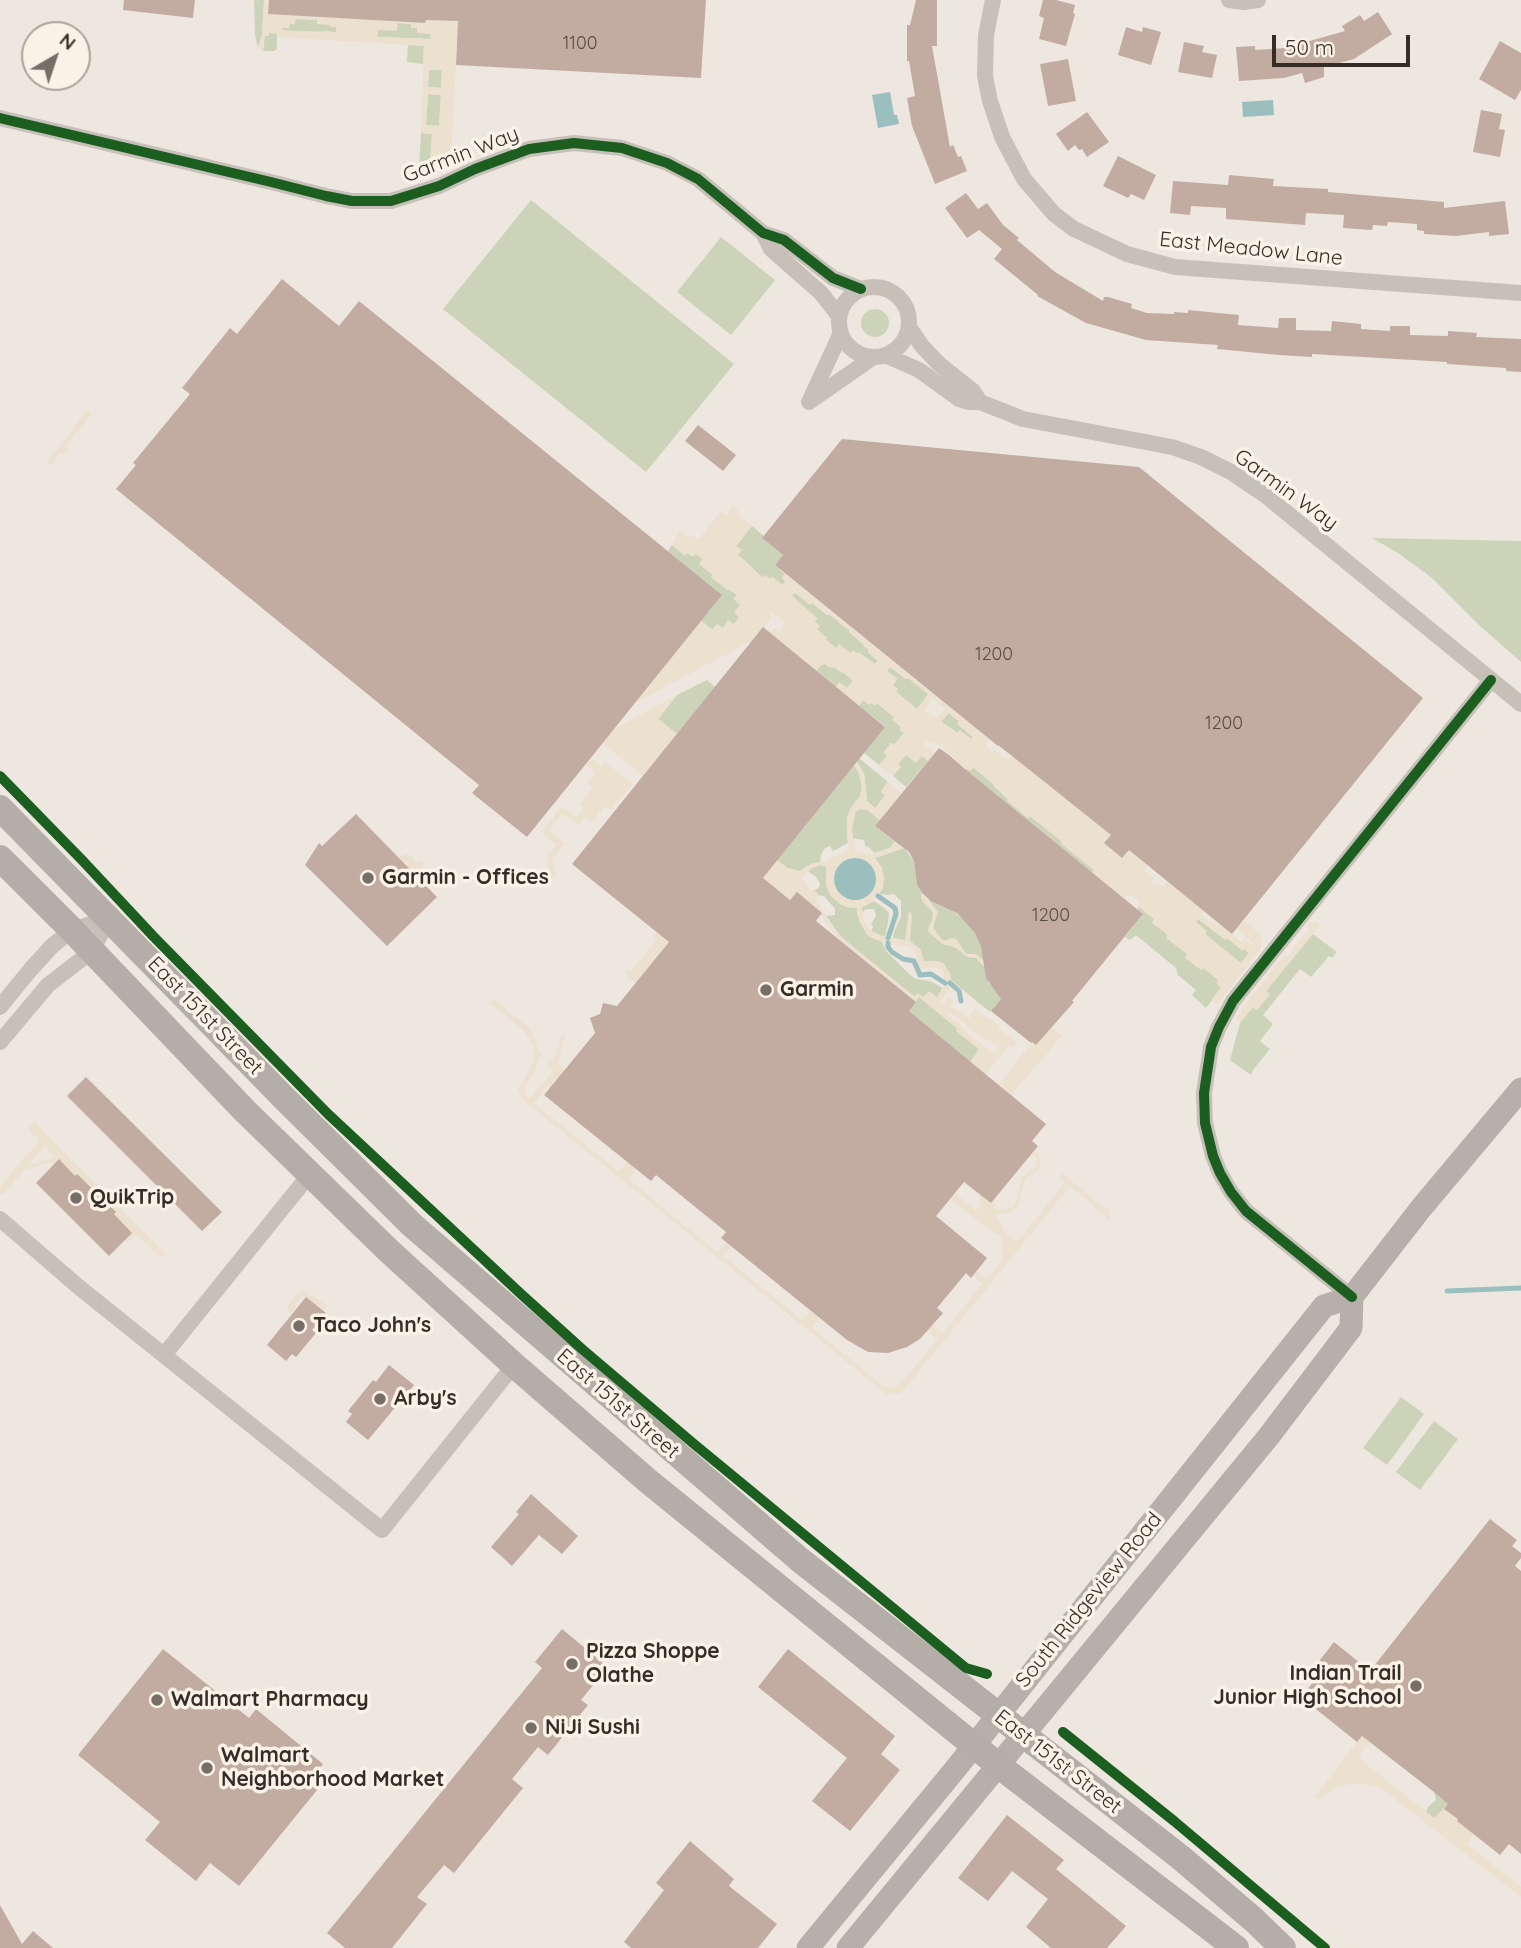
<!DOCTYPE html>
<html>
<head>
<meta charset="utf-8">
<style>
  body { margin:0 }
  #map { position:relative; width:1521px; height:1948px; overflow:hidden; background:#ede7e0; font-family:Quicksand,sans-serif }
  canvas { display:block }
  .north { position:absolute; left:21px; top:21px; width:70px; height:70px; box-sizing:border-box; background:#faf2e7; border:2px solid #aca39a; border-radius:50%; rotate:39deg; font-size:19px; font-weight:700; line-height:28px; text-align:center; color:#372d27 }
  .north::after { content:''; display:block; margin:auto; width:24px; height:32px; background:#776e68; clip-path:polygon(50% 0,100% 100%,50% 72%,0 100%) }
  .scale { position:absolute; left:1272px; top:35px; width:138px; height:32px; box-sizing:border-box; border:4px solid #372d27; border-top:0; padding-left:9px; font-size:21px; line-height:24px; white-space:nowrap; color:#372d27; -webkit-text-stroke:5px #faf2e7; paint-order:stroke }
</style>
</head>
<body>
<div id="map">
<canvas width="1521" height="1948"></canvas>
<div class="north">N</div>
<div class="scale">50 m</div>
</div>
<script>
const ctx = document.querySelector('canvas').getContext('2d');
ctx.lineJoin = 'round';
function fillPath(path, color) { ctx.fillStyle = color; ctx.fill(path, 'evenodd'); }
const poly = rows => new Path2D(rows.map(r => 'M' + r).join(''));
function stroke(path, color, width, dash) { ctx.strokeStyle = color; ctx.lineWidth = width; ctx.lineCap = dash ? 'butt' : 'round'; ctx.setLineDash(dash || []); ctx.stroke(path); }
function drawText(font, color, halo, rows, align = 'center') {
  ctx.font = font + ' Quicksand,sans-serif'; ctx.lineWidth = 7; ctx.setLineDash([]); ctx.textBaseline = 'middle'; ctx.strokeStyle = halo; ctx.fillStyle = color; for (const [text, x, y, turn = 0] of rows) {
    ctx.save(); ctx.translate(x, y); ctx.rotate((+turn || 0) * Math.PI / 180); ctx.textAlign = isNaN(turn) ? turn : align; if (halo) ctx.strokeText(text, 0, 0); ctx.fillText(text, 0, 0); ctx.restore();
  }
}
fillPath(poly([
  [254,0,264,0,262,36,258,48,255,35],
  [296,19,317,20,336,27,336,32,282,31,282,28],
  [398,23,411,24,431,34,431,39,377,37,378,30],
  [269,33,277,33,277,49,274,51,263,51,265,35],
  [408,44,424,46,423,64,407,62],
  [429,69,442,70,441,88,428,87],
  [428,94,441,95,439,126,426,125],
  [421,133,432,134,430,164,419,168],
  [531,200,734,364,646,472,443,309],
  [721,237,775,280,731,335,677,292],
  '861 323a14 14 0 1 1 28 0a14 14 0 1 1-28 0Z',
  [752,526,764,536,763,539,783,555,775,565,785,574,782,578,786,581,783,585,763,578,738,555,736,546],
  [1372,538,1521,541,1521,662,1480,626,1432,578,1398,553],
  [672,545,685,555,687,553,695,553,703,559,699,564,713,575,711,577,737,595,740,604,740,617,734,624,713,630,701,621,722,595,668,551],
  [795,592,810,605,812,603,827,615,829,614,850,631,849,632,864,645,869,651,868,652,878,661,875,664,859,653,850,653,836,648,826,640,827,638,817,629,814,621,817,619,792,596],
  [825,663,843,672,854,681,847,689,836,687,816,671,821,665],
  [890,667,906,679,908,678,929,694,917,709,896,692,887,671],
  [707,680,715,687,677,734,658,719,677,695],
  [863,700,877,703,894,717,904,733,894,745,891,743,884,752,887,756,879,765,864,753,885,726,859,706],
  [948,713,959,721,957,724,973,737,971,739,960,731,958,733,941,722],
  [906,755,922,756,928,761,906,787,893,776,900,767,898,764],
  [859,758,888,782,881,791,886,795,875,809,867,801,864,773,857,762],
  [854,765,859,774,862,787,860,796,853,805,847,836,848,843,833,851,830,846,825,848,821,855,820,862,811,864,801,871,787,868,777,860],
  [974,767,994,784,994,786,1028,818,1030,816,1062,841,1061,843,1094,870,1092,873,965,769],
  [858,809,867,810,880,820,875,826,895,842,890,848,874,853,870,848,865,846,864,840,852,838,852,822,854,814],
  [904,848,914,861,917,885,922,893,921,898,933,912,931,934,945,945,954,946,968,957,976,958,984,966,988,982,1002,998,990,1012,951,980,945,965,941,962,935,961,924,962,920,949,910,941,909,912,906,940,893,938,894,932,901,917,901,901,894,894,889,895,879,894,883,887,875,858],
  [821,865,826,867,826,884,828,890,835,900,847,907,857,908,857,915,879,941,882,942,886,951,909,974,916,979,930,981,941,987,943,989,937,998,914,997,841,937,826,916,835,915,835,909,824,896,818,895,814,890,819,888,820,883,815,876,807,871,812,868],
  [927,898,951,909,966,922,975,932,981,947,984,961,975,954,966,954,956,939,952,938,945,941,941,939,933,928,935,908],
  [873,901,882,906,889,913,888,923,885,937,871,931,873,927,871,924,876,916,874,909,866,909,862,913,862,907],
  [1138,906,1155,920,1168,936,1167,938,1188,954,1185,957,1201,970,1203,967,1219,980,1221,988,1206,1008,1192,995,1196,990,1178,975,1176,968,1136,935,1130,940,1125,937,1143,914,1138,910],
  [1198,919,1225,939,1227,938,1242,950,1244,949,1249,953,1240,964,1204,933,1196,922],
  [1313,934,1337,952,1332,958,1329,956,1311,977,1300,969,1263,1015,1273,1024,1260,1041,1270,1049,1253,1070,1251,1075,1230,1060,1240,1023,1253,1007,1257,1010,1269,995,1266,991],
  [919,997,958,1029,957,1031,980,1050,970,1062,909,1011],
  [1401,1397,1424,1414,1387,1465,1363,1448],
  [1434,1421,1458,1439,1420,1490,1396,1472],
  [1434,1792,1448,1804,1435,1819,1426,1812,1428,1807,1436,1800]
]), '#cdd3b9');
fillPath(poly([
  [264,0,269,0,269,14,425,23,426,20,458,21,451,161,444,164,445,169,436,172,435,168,430,169,432,134,421,133,424,46,277,37,277,34,269,33,269,36,265,36,263,51,258,48,262,36],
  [296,19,317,20,317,24,330,25,330,27,336,27,336,32,323,31,322,33,282,30,283,28,289,28,290,24,295,24],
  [398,23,411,24,411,28,417,28,417,33,430,34,431,39,377,37,378,30,397,31],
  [429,70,442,70,441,88,428,87],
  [428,94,441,95,439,126,426,125],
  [88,410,92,413,67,445,69,448,64,454,61,452,51,465,47,462],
  [734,505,743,519,752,526,736,546,742,550,738,555,751,566,750,568,762,577,765,575,770,579,772,577,783,585,785,581,782,578,785,574,990,740,986,746,993,752,995,750,1005,758,1012,758,1012,753,1111,835,1104,843,1122,858,1129,850,1148,865,1144,870,1154,878,1151,881,1156,885,1158,883,1163,887,1168,881,1204,911,1202,915,1212,923,1213,922,1219,926,1220,924,1241,942,1244,939,1255,947,1256,946,1237,929,1244,921,1260,934,1261,937,1261,948,1218,1004,1211,1000,1221,988,1216,983,1218,980,1203,968,1201,970,1185,958,1187,954,1166,938,1168,935,1152,923,1154,919,1138,906,1140,902,1132,895,1122,897,1092,873,1094,870,1060,843,1061,841,1030,816,1028,818,1007,801,1009,798,974,768,970,771,965,768,940,745,939,746,933,742,932,744,926,740,923,744,935,753,928,761,922,756,916,763,906,755,898,764,901,767,893,776,879,765,887,756,883,753,891,743,894,745,904,733,899,730,901,727,892,720,894,717,877,703,875,706,871,703,869,705,863,700,859,706,836,687,839,682,847,688,853,680,843,672,842,673,835,668,829,667,825,664,821,665,816,671,770,633,774,628,780,632,785,623,771,611,769,613,772,616,752,641,636,702,701,621,712,630,717,624,723,628,728,620,734,624,739,617,734,612,740,605,733,599,737,594,729,588,727,590,711,577,713,574,699,564,703,559,696,554,693,557,687,553,685,556,672,545,680,530,690,538,693,535,699,539,721,511,726,515],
  [795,593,810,605,812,603,828,615,829,614,849,630,849,632,864,644,863,646,869,650,868,652,878,661,875,664,858,652,857,653,853,650,850,653,839,644,836,648,826,640,827,638,817,629,820,626,815,621,817,618,792,596],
  [890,667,907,679,908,678,928,694,917,709,896,692,898,689,893,685,898,679,887,671],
  [933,699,945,709,937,718,924,710],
  [949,713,959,721,957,724,973,736,971,739,960,730,957,733,941,722],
  [1198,919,1225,940,1227,938,1243,951,1244,949,1249,953,1241,963,1205,934,1207,931,1196,922],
  [677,695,658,719,677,734,643,776,603,743,614,729],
  [591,758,601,766,605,762,632,784,611,810,605,806,592,822,585,817,578,825,562,814,549,831,565,844,553,858,556,875,544,889,540,885,550,873,547,856,557,845,541,832,562,806,577,817,584,808,580,804,593,788,587,783,595,773,586,765],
  [857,762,864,773,867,801,875,808,885,795,881,792,888,782,902,793,880,820,867,810,861,809,856,811,852,829,855,850,871,855,889,848,896,841,904,848,875,858,882,867,884,877,883,887,878,896,871,903,862,907,863,920,871,931,880,936,905,940,909,911,912,914,910,941,920,949,924,961,941,962,950,973,951,979,949,990,940,1002,944,1004,949,997,954,1001,951,1007,970,1019,970,1015,975,1009,989,1020,992,1019,999,1025,999,1028,1017,1043,1013,1047,1009,1045,986,1074,970,1062,979,1049,956,1031,957,1028,919,997,915,1001,839,939,825,922,821,914,822,913,797,893,790,900,763,878,777,860,787,868,800,871,806,866,825,861,849,850,847,836,847,817,850,809,860,796,862,787,859,773,854,765],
  [853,858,867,861,836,889,834,882,836,869,846,860],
  [821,865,826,867,826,884,830,895,840,904,847,907,857,908,859,921,868,936,879,941,910,947,916,954,920,969,935,967,942,971,945,983,937,997,929,991,923,997,918,993,914,996,841,937,829,922,817,901,818,894,814,890,810,890,802,878,812,868],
  [948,1013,954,1015,984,1039,991,1041,999,1047,994,1054,963,1030,964,1028,948,1015],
  [408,854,414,858,417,864,421,860,424,863,421,868,425,869,425,872,419,872,415,875,407,867,408,863,406,861,402,862,398,857],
  [922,893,938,912,933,928,941,939,945,941,952,938,956,939,966,954,975,954,980,957,984,961,984,966,976,958,964,955,959,949,941,943,928,931,929,926,934,916,933,912,924,903,921,898],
  [1311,921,1313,924,1316,922,1320,925,1266,991,1270,994,1257,1010,1252,1007,1240,1023,1236,1019,1247,1002,1284,955,1287,957,1310,928,1307,926],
  [657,932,669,942,636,983,628,977,626,971,627,969,631,971,657,940,653,937],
  [493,999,529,1028,536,1040,539,1051,543,1054,539,1058,534,1074,524,1087,526,1096,530,1099,554,1070,547,1065,550,1060,553,1061,561,1035,565,1035,558,1063,565,1070,550,1088,547,1086,534,1103,619,1172,627,1162,636,1169,628,1179,717,1252,726,1243,731,1247,723,1256,802,1320,810,1311,819,1318,812,1328,882,1385,889,1388,895,1387,902,1382,938,1339,928,1331,932,1325,943,1333,982,1284,973,1275,976,1271,986,1279,1002,1260,1002,1237,977,1220,950,1199,955,1193,975,1210,979,1209,981,1206,979,1193,991,1203,994,1199,996,1211,1011,1208,1017,1200,1021,1178,1036,1166,1037,1159,1032,1153,1035,1149,1040,1158,1040,1167,1036,1172,1027,1177,1024,1182,1018,1206,1011,1212,996,1215,1004,1228,1003,1230,1017,1242,1065,1182,1059,1177,1062,1173,1104,1208,1108,1207,1110,1220,1070,1186,902,1392,899,1394,890,1392,888,1395,522,1099,518,1089,534,1061,534,1047,525,1031,491,1004],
  [1051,1026,1062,1036,1011,1095,999,1084,1032,1042,1036,1045],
  [34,1122,165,1253,161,1258,139,1236,135,1235,127,1243,125,1240,132,1233,114,1214,115,1212,77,1174,75,1176,59,1160,54,1165,51,1162,24,1170,3,1195,0,1192,0,1186,39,1141,28,1129],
  [45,1146,53,1155,50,1159,28,1165],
  [302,1291,305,1291,310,1297,311,1295,326,1305,324,1311,303,1295,295,1304,297,1306,291,1313,288,1311,287,1307,296,1295],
  [1362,1735,1370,1742,1360,1754,1361,1760,1434,1818,1444,1808,1458,1819,1457,1821,1474,1835,1467,1844,1521,1887,1521,1897,1381,1788,1366,1784,1350,1784,1336,1788,1318,1800,1315,1797]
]), '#ece0ce');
fillPath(poly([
  [890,92,894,115,897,115,899,124,878,128,872,95],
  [1273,100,1274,115,1243,117,1242,102],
  '834 879a21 21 0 1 1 42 0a21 21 0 1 1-42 0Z'
]), '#9bbebf');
stroke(poly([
  [878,896,895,908,896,914,888,938],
  [888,943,888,947,892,952,903,959,914,961,920,975,931,974,945,983],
  [950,983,959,991,961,1001],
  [1447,1291,1521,1288]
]), '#9bbebf', 5);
fillPath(poly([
  [124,0,195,0,193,18,123,10],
  [269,0,706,0,701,78,456,65,458,21,426,20,425,23,268,14],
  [916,0,937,0,937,46,932,46,950,147,953,145,958,157,961,156,967,171,935,184,912,126,907,98,915,96,909,61,907,61,907,25,910,25],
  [1043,0,1056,0,1075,5,1073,13,1075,14,1066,46,1039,39,1044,18,1039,16],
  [1378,12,1392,34,1354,59,1324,67,1324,77,1305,83,1302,73,1284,78,1239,81,1236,47,1255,46,1255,50,1285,48,1345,31,1342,26,1360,15,1364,21],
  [1126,27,1142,32,1143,27,1161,32,1151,65,1118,55],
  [1500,41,1521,53,1521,90,1515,100,1479,79],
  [1184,42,1204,46,1202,52,1217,55,1212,78,1178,72],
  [1068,59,1076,101,1048,106,1040,64],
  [1481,110,1502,114,1499,129,1505,130,1500,157,1473,152],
  [1087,112,1109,142,1087,157,1082,149,1079,150,1075,145,1068,151,1056,134],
  [1118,156,1156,175,1144,200,1131,194,1128,198,1103,186],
  [1229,175,1274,179,1273,186,1328,189,1328,192,1444,202,1444,208,1505,201,1509,234,1489,236,1489,232,1456,236,1424,234,1424,231,1417,230,1417,224,1388,222,1387,226,1373,225,1372,230,1343,228,1344,215,1306,213,1305,225,1226,219,1226,208,1191,206,1190,215,1170,213,1173,181,1228,185],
  [966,193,978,209,987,203,1003,225,1019,238,1017,240,1055,272,1103,301,1104,297,1108,297,1132,304,1131,308,1147,313,1174,314,1174,312,1188,313,1188,310,1239,315,1238,325,1278,328,1279,318,1296,318,1296,330,1331,331,1332,321,1361,324,1361,329,1390,331,1390,326,1410,326,1410,335,1448,336,1448,331,1477,333,1476,337,1521,339,1521,372,1506,371,1506,368,1447,364,1447,362,1312,354,1312,357,1279,355,1217,349,1218,345,1146,340,1086,323,1037,296,1038,295,994,259,1002,249,979,230,967,238,945,208],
  [282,279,339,326,359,301,722,595,527,837,472,793,479,785,116,489,136,465,133,463,190,394,182,388,230,328,237,334],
  [698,425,736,455,723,471,685,441],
  [842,439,1139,467,1423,698,1232,934,1129,850,1122,858,1104,843,1111,835,1031,771,998,745,998,746,775,565,783,555,762,538],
  [763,627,885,727,763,878,790,900,797,892,822,913,816,921,916,1002,909,1011,1046,1124,1032,1141,1038,1146,991,1203,964,1182,936,1216,987,1258,971,1278,966,1273,937,1308,943,1313,920,1339,907,1347,888,1353,868,1352,847,1340,721,1238,726,1232,656,1175,651,1181,544,1095,595,1033,590,1018,600,1014,603,1003,617,1006,669,942,572,864],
  [939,748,949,755,965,769,1143,914,1072,1001,1074,1002,1036,1045,1032,1042,1031,1043,991,1011,1001,999,986,978,981,947,975,933,957,913,931,901,923,894,917,885,914,861,909,852,875,826],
  [356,814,437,897,387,946,305,865,319,843,322,846],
  [86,1077,222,1212,202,1231,67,1096],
  [59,1159,75,1176,77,1174,116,1212,114,1214,132,1233,109,1256,36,1183],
  [306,1297,326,1313,312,1330,316,1333,296,1357,292,1354,286,1361,267,1345],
  [389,1365,414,1385,368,1440,346,1422,352,1414,348,1411,373,1380,376,1382],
  [531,1494,578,1536,562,1554,539,1535,512,1566,491,1547,519,1514,516,1512],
  [1490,1519,1517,1540,1512,1546,1521,1553,1521,1558,1515,1566,1521,1571,1521,1854,1509,1844,1500,1855,1457,1821,1458,1819,1444,1809,1448,1804,1434,1792,1362,1736,1357,1742,1301,1697,1320,1674,1313,1669,1334,1642,1370,1671],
  [562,1629,608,1667,581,1700,588,1705,548,1755,538,1747,512,1779,523,1788,454,1873,444,1865,417,1897,427,1904,392,1948,345,1948,327,1933,542,1668,535,1662],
  [163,1649,249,1718,256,1709,323,1764,317,1771,326,1779,239,1886,210,1863,196,1881,145,1840,160,1822,78,1755],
  [788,1649,895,1736,881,1754,900,1770,850,1831,812,1801,847,1758,758,1687],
  [1007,1815,1064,1860,1056,1869,1126,1926,1107,1948,1051,1948,1026,1927,1048,1899,1012,1871,988,1901,958,1878],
  [690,1841,734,1879,729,1886,777,1924,758,1948,631,1948,624,1942,664,1890,656,1883],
  [0,1905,22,1944,33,1931,53,1948,0,1948]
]), '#c2aca1');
stroke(poly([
  [993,0,986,35,985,76,990,101,1002,137,1024,179,1054,214,1074,229,1127,254,1175,267,1521,293],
  [1229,0,1244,2,1258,0],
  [0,118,271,182,326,196,352,201,391,201,439,186,475,169,529,149,574,143,622,148,667,163,698,179,763,233,784,240,833,278,861,289],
  [763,233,771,249,821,293,839,316],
  '839 322a35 35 0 1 1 70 0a35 35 0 1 1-70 0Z',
  [909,327,922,346,939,364,973,391,980,402],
  [887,356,919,370,959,399,968,402,980,402,1023,419,1172,447,1201,457,1231,472,1265,495,1521,704],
  [810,400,840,335],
  [809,402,872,358],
  [0,1007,31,969,52,946,72,930,109,918],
  [0,1042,48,985,92,951,109,918],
  [0,1219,80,1288,382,1530,514,1365],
  [1352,1297,1246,1211,1231,1192,1220,1173,1213,1156,1205,1123,1204,1093,1211,1047,1219,1027,1233,1001,1491,680],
  [164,1355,310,1174]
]), '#c6c0b9', 16);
stroke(poly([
  [808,1948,957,1767,1324,1306,1352,1297,1422,1207,1521,1089],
  [848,1948,1269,1436,1351,1328,1352,1297]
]), '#b7b0aa', 23);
stroke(poly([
  [0,808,285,1099,412,1225,800,1560,1180,1857,1254,1920,1283,1948],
  [0,858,72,930,245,1111,389,1251,514,1365,648,1481,998,1765,1236,1948]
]), '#b5aea8', 26);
stroke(poly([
  [0,118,271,182,326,196,352,201,391,201,439,186,475,169,529,149,574,143,622,148,667,163,698,179,763,233,784,240,833,278,861,289],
  [0,776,82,860,153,936,328,1114,521,1294,582,1349,694,1444,966,1668,987,1674],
  [1352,1297,1246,1211,1231,1192,1220,1173,1213,1156,1205,1123,1204,1093,1211,1047,1219,1027,1233,1001,1491,680],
  [1063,1732,1174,1821,1325,1948]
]), '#1b5e20', 10);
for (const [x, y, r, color] of [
  [368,878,7,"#776e68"],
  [766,990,7,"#776e68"],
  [76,1198,7,"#776e68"],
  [299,1326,7,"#776e68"],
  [380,1399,7,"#776e68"],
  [572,1664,7,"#776e68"],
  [1416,1686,7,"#776e68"],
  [157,1700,7,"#776e68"],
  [531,1728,7,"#776e68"],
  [207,1768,7,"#776e68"]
]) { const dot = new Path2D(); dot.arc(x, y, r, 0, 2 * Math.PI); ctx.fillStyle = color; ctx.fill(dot); stroke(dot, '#faf2e7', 2.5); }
drawText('18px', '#5a4d46', null, [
  ["1100",580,44],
  ["1200",994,655],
  ["1200",1224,724],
  ["1200",1051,916]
]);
drawText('21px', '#372d27', '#faf2e7', [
  ["Garmin Way",461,155,-21],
  ["East Meadow Lane",1251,249,6],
  ["Garmin Way",1286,490,36],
  ["East 151st Street",205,1016,46],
  ["East 151st Street",618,1404,41],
  ["South Ridgeview Road",1089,1600,-51],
  ["East 151st Street",1058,1762,38]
]);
drawText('bold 21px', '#372d27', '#faf2e7', [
  ["Garmin - Offices",382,878],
  ["Garmin",780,990],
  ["QuikTrip",90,1198],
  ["Taco John's",313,1326],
  ["Arby's",394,1399],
  ["Pizza Shoppe",586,1652],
  ["Olathe",586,1676],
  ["Indian Trail",1402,1674,"right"],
  ["Junior High School",1402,1698,"right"],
  ["Walmart Pharmacy",171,1700],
  ["NiJi Sushi",545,1728],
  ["Walmart",221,1756],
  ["Neighborhood Market",221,1780]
], 'left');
</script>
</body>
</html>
